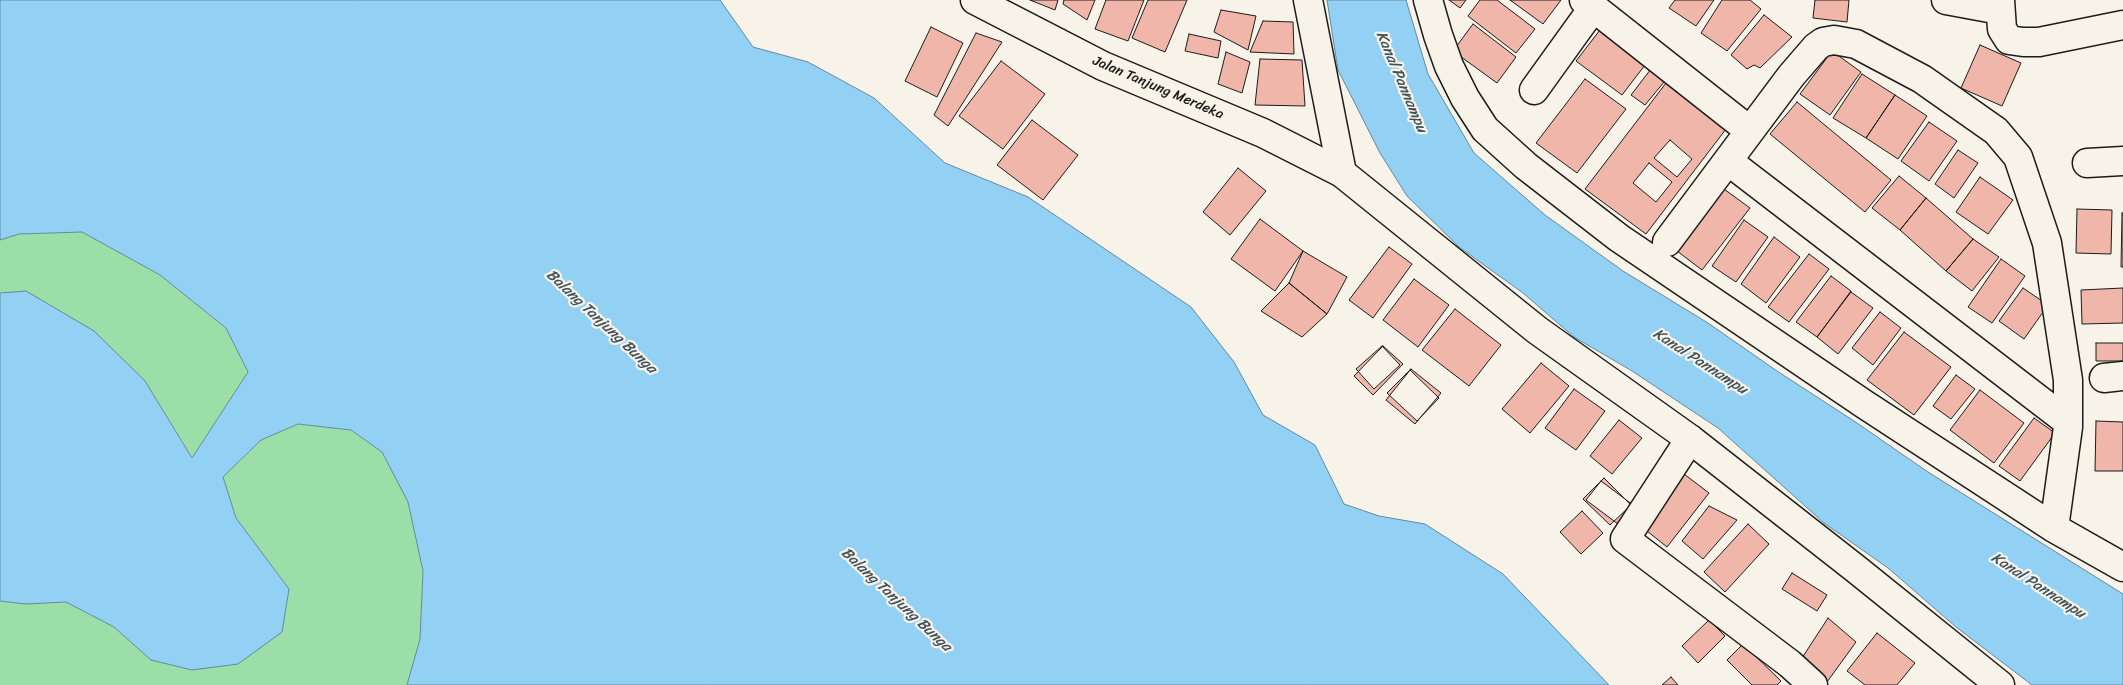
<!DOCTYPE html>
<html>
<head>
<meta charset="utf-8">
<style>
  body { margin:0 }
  canvas { display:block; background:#f7f3e8 }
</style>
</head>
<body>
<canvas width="2123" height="685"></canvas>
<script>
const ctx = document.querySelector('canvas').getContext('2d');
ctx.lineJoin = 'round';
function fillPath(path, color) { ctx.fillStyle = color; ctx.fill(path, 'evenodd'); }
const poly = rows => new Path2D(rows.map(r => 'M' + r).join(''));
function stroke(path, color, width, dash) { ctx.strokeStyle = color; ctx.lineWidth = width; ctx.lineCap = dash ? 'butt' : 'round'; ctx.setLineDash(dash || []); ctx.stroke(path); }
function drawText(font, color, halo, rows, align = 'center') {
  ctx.font = font + ' Sriracha,sans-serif'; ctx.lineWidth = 4.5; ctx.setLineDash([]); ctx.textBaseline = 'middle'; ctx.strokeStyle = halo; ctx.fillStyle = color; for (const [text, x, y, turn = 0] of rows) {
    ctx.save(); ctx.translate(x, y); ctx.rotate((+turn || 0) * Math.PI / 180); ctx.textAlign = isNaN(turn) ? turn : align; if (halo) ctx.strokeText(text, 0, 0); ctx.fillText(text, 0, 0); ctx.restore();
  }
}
fillPath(poly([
  [82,232,160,275,226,328,248,372,192,458,145,381,26,291,0,293,0,240,19,234],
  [298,424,351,430,383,452,408,502,423,571,420,639,407,685,0,685,0,601,26,604,66,602,114,627,151,660,289,589,236,518,223,477,261,440]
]), '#9cdea8');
const water = poly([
  [0,0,720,0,753,47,808,62,874,98,945,163,1028,197,1191,307,1234,362,1263,415,1315,445,1344,504,1379,516,1425,524,1503,574,1609,685,407,685,420,639,423,571,408,502,382,452,351,430,298,424,261,440,223,477,236,518,289,589,282,632,238,664,192,670,151,660,114,627,66,602,26,604,0,601,0,293,26,291,94,331,145,381,192,458,248,372,226,328,160,275,82,232,19,234,0,240,0,0],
  [1327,0,1406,0,1428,74,1474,153,1545,215,1623,271,1708,323,1777,371,1854,421,1928,472,2123,594,2123,685,2032,685,1956,627,1888,568,1824,523,1718,428,1632,371,1574,337,1523,293,1459,247,1407,196,1380,153,1338,70,1327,0]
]);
fillPath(water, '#93d1f4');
stroke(water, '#63899e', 1);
const building = poly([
  [1030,0,1058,0,1055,10,1030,0],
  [1064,0,1095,0,1087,20,1063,4,1064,0],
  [1106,0,1144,0,1128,41,1095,29,1106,0],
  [1148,0,1187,0,1165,52,1132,38,1148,0],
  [1449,0,1466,0,1460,8,1449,0],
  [1480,0,1497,0,1535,29,1516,53,1468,16,1480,0],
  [1510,0,1561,0,1543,24,1510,0],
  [1675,0,1714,0,1696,26,1669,8,1675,0],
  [1722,0,1750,0,1761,9,1727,51,1701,33,1722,0],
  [1815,0,1849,0,1847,22,1813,18,1815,0],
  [1221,10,1256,16,1248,50,1214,32,1221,10],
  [1764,15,1792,37,1760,68,1754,65,1747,69,1731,55,1764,15],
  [1263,21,1293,22,1294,54,1250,52,1263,21],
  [1473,24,1516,57,1497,83,1453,51,1473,24],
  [931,27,963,43,937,97,905,81,931,27],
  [1600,30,1645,65,1622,95,1576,61,1600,30],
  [976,33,1002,42,948,126,934,115,976,33],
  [1189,34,1221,41,1218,58,1185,51,1189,34],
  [1980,45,2021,63,2002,106,1961,88,1980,45],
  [1832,51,1861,72,1830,115,1800,94,1832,51],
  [1226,52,1250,62,1242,93,1218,84,1226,52],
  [1260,59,1302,60,1305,106,1255,105,1260,59],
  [1001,61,1045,94,1003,149,959,116,1001,61],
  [1654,65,1669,76,1645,105,1631,95,1654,65],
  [1862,74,1895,95,1866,138,1833,118,1862,74],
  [1585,79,1626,109,1577,173,1536,143,1585,79],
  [1666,83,1726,129,1646,234,1585,189,1666,83],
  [1895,95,1927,116,1898,159,1866,138,1895,95],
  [1797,102,1891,180,1865,212,1770,134,1797,102],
  [1032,120,1078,155,1043,200,997,165,1032,120],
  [1929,122,1957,141,1929,181,1901,161,1929,122],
  [1670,140,1692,159,1677,177,1654,158,1670,140],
  [1958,150,1978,163,1954,198,1935,184,1958,150],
  [1649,163,1672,182,1656,202,1633,183,1649,163],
  [1238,168,1266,191,1230,235,1203,212,1238,168],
  [1899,176,1926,198,1900,230,1872,208,1899,176],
  [1980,177,2013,200,1988,234,1956,212,1980,177],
  [1724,189,1750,208,1702,270,1677,251,1724,189],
  [1926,198,1973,239,1946,271,1900,230,1926,198],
  [2077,209,2112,210,2111,254,2076,253,2077,209],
  [2122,213,2123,213,2123,267,2121,267,2122,213],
  [1260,219,1303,251,1275,291,1231,259,1260,219],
  [1744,220,1768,237,1736,282,1712,266,1744,220],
  [1774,237,1800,257,1766,303,1741,284,1774,237],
  [1973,239,1999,257,1972,291,1946,271,1973,239],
  [1389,247,1412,264,1373,318,1349,300,1389,247],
  [1303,251,1347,277,1327,314,1289,283,1303,251],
  [1809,254,1829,269,1789,322,1768,307,1809,254],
  [2001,259,2025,276,1992,323,1968,307,2001,259],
  [1831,276,1851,291,1817,337,1796,322,1831,276],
  [1414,279,1449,305,1418,347,1383,320,1414,279],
  [1289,283,1327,314,1302,337,1261,311,1289,283],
  [2023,288,2048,305,2024,339,1999,321,2023,288],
  [2123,288,2123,323,2082,324,2081,290,2123,288],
  [1851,292,1873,308,1838,354,1817,337,1851,292],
  [1455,309,1501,345,1469,386,1422,350,1455,309],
  [1880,312,1901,328,1873,365,1852,348,1880,312],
  [1904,332,1951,367,1914,415,1867,380,1904,332],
  [2096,343,2123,343,2123,361,2096,361,2096,343],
  [1382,346,1400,365,1374,389,1356,369,1382,346],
  [1383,346,1403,364,1373,395,1354,376,1383,346],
  [1541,363,1569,386,1530,433,1502,409,1541,363],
  [1411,369,1441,393,1415,424,1386,400,1411,369],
  [1410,370,1439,398,1417,421,1387,393,1410,370],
  [1956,375,1975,389,1951,419,1933,406,1956,375],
  [1574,389,1605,411,1576,450,1545,428,1574,389],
  [1980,390,2024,423,1994,463,1950,430,1980,390],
  [2034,418,2055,433,2020,481,1999,466,2034,418],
  [1619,420,1642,438,1612,474,1590,456,1619,420],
  [2096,421,2123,422,2123,471,2095,471,2096,421],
  [1684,474,1709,493,1667,547,1642,527,1684,474],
  [1604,478,1631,505,1610,525,1583,499,1604,478],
  [1601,481,1633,505,1618,524,1586,500,1601,481],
  [1709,506,1737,520,1703,559,1682,541,1709,506],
  [1582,511,1603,533,1581,554,1560,532,1582,511],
  [1748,524,1769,544,1725,592,1704,572,1748,524],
  [1792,573,1827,595,1817,611,1782,589,1792,573],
  [1828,618,1856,642,1827,682,1802,658,1828,618],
  [1709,620,1725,636,1698,663,1682,646,1709,620],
  [1877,633,1915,663,1897,685,1865,685,1847,671,1877,633],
  [1743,644,1781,681,1777,685,1752,685,1727,660,1743,644],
  [1671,677,1678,685,1662,685,1671,677]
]);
fillPath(building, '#efb6a9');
stroke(building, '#1c1c1c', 1);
const minor = poly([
  [1308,0,1342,173],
  [1428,0,1438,35,1449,66,1465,98,1485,129,1526,166,1619,238,1864,404,2054,528,2123,567],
  [1584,0,1750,131],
  [1946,0,2000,10],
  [2000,0,2002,29,2009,40,2023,42,2039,42,2123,25],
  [1534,90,1593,8],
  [1728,161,2068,422],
  [2087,163,2123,161],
  [1667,242,1791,76,1816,47,1823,42,1834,40,1856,44,1922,79,1996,131,2018,157,2047,243,2068,380,2068,427,2054,528],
  [2104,378,2123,376],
  [1690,439,1625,539,1790,664,1813,685]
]);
const tertiary = poly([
  [975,0,1103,66,1263,133,1342,173,1537,330,1690,439,1856,569,2000,685]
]);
stroke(minor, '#1c1c1c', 31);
stroke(tertiary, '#1c1c1c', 31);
stroke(minor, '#f7f3e8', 28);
stroke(tertiary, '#f7f3e8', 28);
drawText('14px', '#1c1c1c', '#f7f3e8', [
  ["Jalan Tanjung Merdeka",1158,88,23]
]);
drawText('italic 15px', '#40525d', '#f7f3e8', [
  ["Kanal Pannampu",1401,82,67],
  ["Balang Tanjung Bunga",601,322,43],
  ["Kanal Pannampu",1700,362,33],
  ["Kanal Pannampu",2038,586,33],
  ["Balang Tanjung Bunga",896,600,43]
]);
</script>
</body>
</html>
